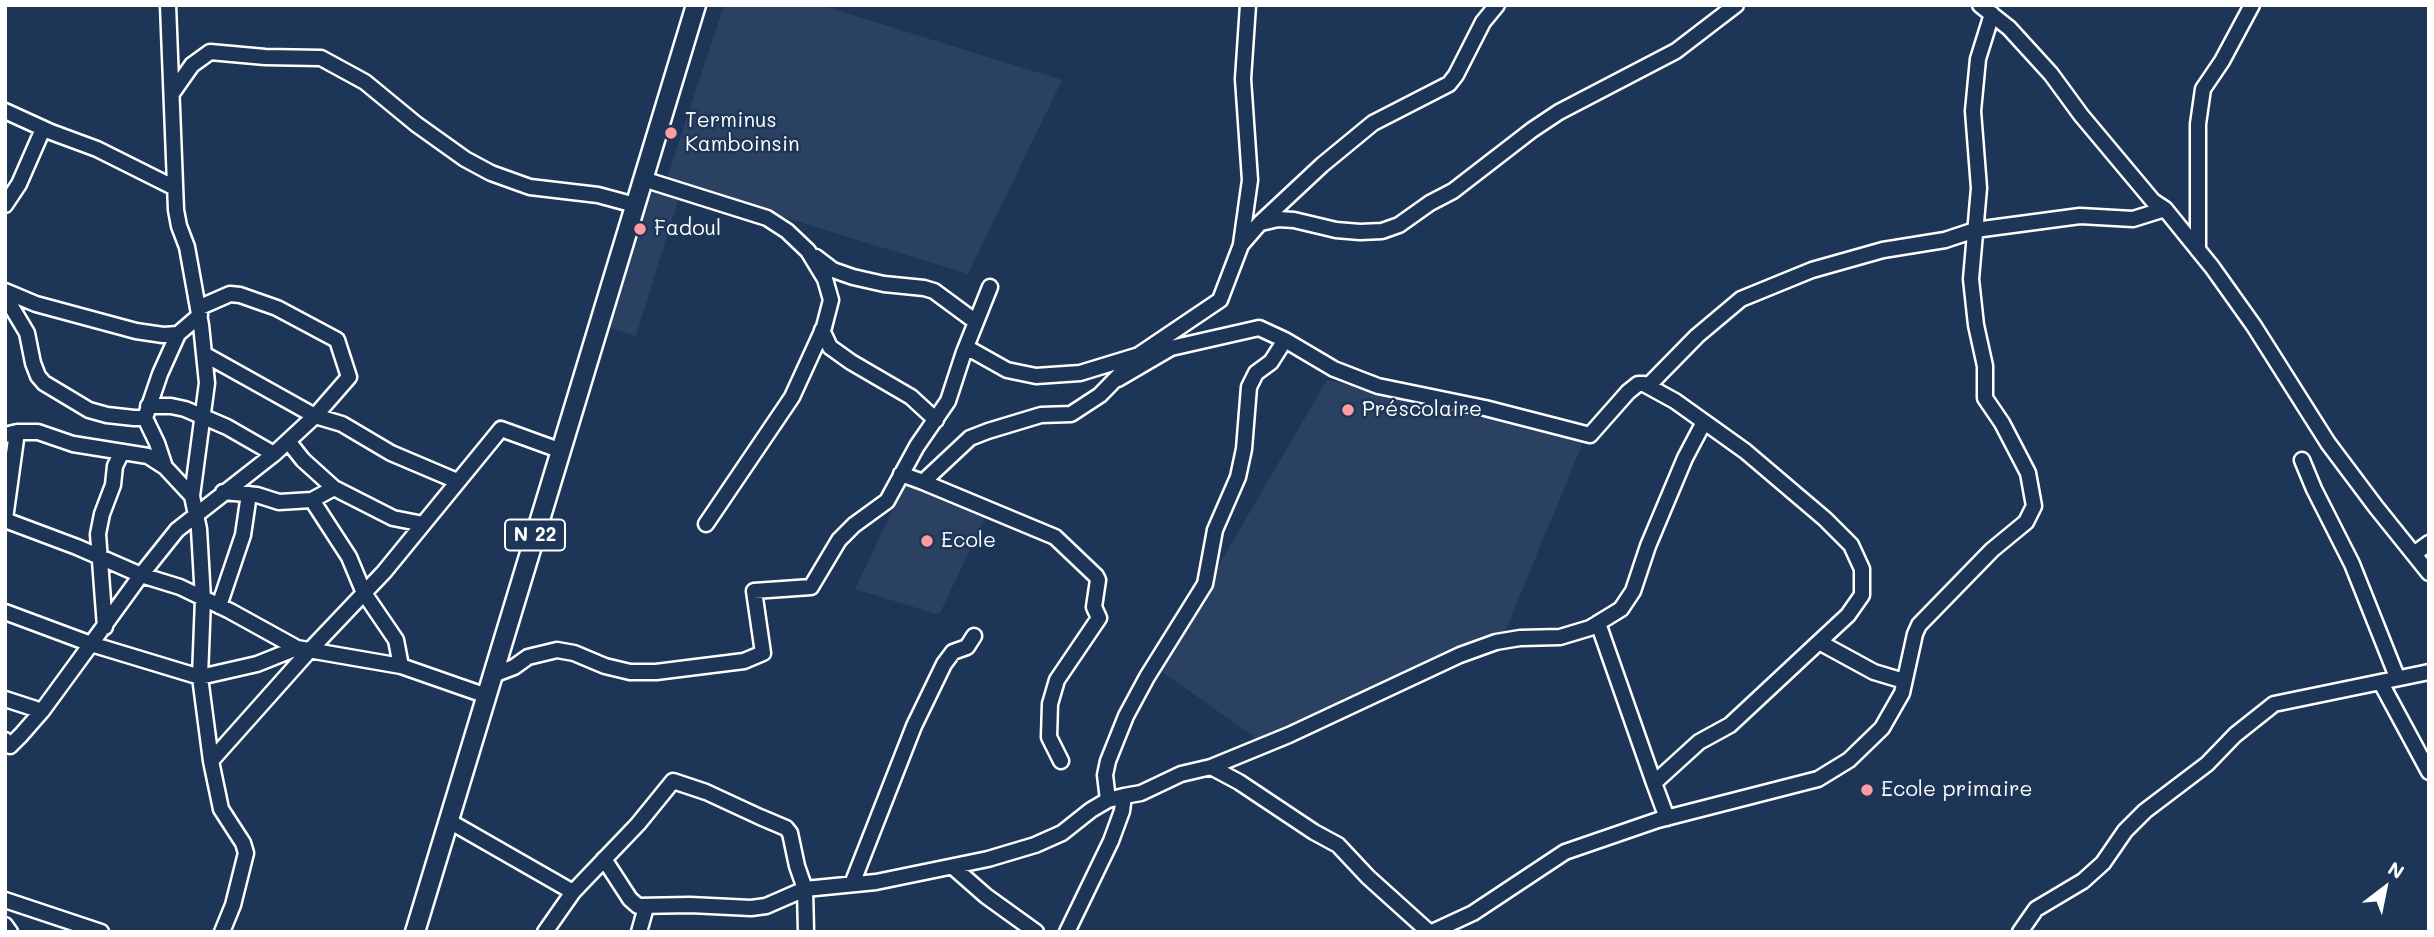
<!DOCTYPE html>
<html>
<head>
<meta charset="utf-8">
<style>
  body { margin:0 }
  #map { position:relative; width:2434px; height:937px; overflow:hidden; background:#1d3557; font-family:Mali,sans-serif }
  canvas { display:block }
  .frame { position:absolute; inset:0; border:7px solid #fff; pointer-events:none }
  .north { position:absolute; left:2350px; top:853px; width:70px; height:70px; -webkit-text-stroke:5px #1d3557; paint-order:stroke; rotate:32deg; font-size:19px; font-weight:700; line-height:28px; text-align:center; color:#fff }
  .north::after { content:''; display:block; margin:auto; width:24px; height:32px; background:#fff; clip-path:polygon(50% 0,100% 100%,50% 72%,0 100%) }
</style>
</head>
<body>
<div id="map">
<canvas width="2434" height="937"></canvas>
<div class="frame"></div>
<div class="north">N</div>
</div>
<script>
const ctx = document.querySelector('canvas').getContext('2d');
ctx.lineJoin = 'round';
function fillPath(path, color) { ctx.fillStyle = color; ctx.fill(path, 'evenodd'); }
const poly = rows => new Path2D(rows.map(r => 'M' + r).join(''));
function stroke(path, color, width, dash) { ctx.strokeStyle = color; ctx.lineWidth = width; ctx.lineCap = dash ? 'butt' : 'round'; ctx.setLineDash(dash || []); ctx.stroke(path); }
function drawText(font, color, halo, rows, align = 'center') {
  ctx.font = font + ' Mali,sans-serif'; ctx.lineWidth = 5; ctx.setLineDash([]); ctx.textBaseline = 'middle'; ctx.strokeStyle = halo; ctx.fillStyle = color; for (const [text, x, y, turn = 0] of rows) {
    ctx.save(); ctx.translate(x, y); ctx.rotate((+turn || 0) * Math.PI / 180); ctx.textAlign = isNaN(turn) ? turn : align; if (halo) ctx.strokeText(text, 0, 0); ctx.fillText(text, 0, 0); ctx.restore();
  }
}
fillPath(poly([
  [724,5,820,5,1062,80,968,274,666,181],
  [643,179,681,191,636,336,598,324],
  [1327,380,1586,435,1505,632,1260,741,1158,669],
  [907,480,988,512,939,615,855,589]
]), '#2a4161');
const minor = poly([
  [168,5,176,210,179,226,187,247,201,325,207,383,192,496,199,529,203,599,200,677,211,761,221,809,243,843,246,853,233,905,222,932],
  [1980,5,2009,28,2051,74,2081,115,2153,201,2165,209,2212,267,2254,326,2328,443,2376,507,2429,573],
  [173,92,192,65,210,52,265,57,321,58,365,82,416,124,465,159,491,173,530,187,598,195,635,205],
  [5,111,51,132,97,149,175,188],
  [643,179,767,218,787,231,808,251,825,279,831,300,824,327,792,397,706,524],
  [5,205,19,184,43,129],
  [1261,223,1278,219,1294,220,1336,230,1360,232,1382,231,1399,225,1430,203,1453,191,1532,130,1559,112,1676,51,1736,5],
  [1241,244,1250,180,1243,79,1248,5],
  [2198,250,2198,124,2203,89,2222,61,2252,5],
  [816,257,833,270,853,277,884,284,924,288,934,291,976,322],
  [5,291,36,304,136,331,163,335,178,334],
  [5,296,27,333,33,363,38,376,44,383,89,410,107,415,134,418,145,418,160,374,178,334,200,315],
  [822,330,830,347,851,362,911,397,936,420],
  [966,347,1007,370,1036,376,1080,373,1139,355],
  [204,354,315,416,342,424,391,453,457,481],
  [1118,379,1171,348,1259,328,1285,340,1334,369,1378,386,1485,408,1590,435,1628,392,1638,384,1644,384,1675,401,1745,451,1825,519,1851,545,1862,569,1862,595,1848,615,1819,642,1874,672,1904,681],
  [1648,386,1697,336,1741,299,1812,270,1883,250,1945,240,1975,230,2080,216,2133,219,2165,209],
  [148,406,171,406,185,409,227,427,274,454],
  [145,418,157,443,165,467],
  [17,432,38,432,73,444,148,456,165,467,192,496],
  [5,435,17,432,5,519],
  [288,441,303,460,334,488],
  [2302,460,2314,489,2352,564,2397,677],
  [901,474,923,482,970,438,988,431,1041,415,1071,414,1100,395,1140,354,1220,300,1241,245,1260,223,1322,165,1373,123,1449,84,1456,75,1483,22,1497,5],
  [923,482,1055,537,1096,576,1098,580,1094,607,1099,618,1057,680,1050,704,1049,737,1061,761],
  [223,492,257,495,279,502,312,500,334,488,393,518,423,524],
  [312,500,349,557,364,593,396,640,401,666],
  [5,520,77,547,141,575,180,587,230,611,297,648,401,666,487,696],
  [2414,554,2429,543],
  [219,606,243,535,249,494],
  [5,612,91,644,141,575,177,530,274,454,315,416,349,377,337,340,277,308,240,295,230,294,198,308],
  [1598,623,1654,783],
  [105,627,98,534,102,514,113,485,115,466,122,452],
  [493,675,514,667,528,657,557,650,574,653,605,666,630,672,656,672,744,661,763,653,754,591,811,587,839,540,854,525,887,501,917,446,948,401,964,352,990,287],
  [2381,683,2429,772],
  [5,699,42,711],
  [5,740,10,746,21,735,42,711,91,644,200,677,257,664,297,648],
  [211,761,309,651,384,572,501,429,559,450],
  [1211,767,1239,782,1314,832,1338,845,1368,877,1429,932],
  [1108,800,1105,775,1108,761,1126,716,1147,677,1205,584,1215,530,1238,477,1244,449,1249,387,1256,373,1271,362,1285,340],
  [1667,818,1654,783,1699,742,1730,725,1819,642],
  [449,821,573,892,638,824,673,781,706,792,760,817,786,828,790,833,797,866,805,889,806,932],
  [604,859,630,899,638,906,690,905,751,908,766,906,805,889,876,882,988,859,1035,845,1062,833,1091,810,1108,800,1124,796],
  [953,867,986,896,1036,932],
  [852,884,914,726,944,664,953,652,967,647,974,636],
  [5,900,101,932],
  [5,925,10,932],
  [545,932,573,892],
  [639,932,646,907],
  [1067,932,1111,841,1122,811,1124,796,1141,793,1181,774,1211,767,1289,735,1460,655,1496,642,1520,638,1560,637,1590,628,1621,609,1633,591,1648,546,1685,458,1704,422],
  [1432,932,1473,913,1565,852,1658,820,1818,779,1849,760,1882,728,1902,693,1915,634,1919,625,1992,550,2026,522,2034,506,2028,473,2002,423,1985,398,1985,366,1976,325,1971,279,1979,188,1973,111,1978,59,1992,14],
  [2020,932,2036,909,2083,881,2103,863,2125,831,2145,811,2207,764,2235,735,2274,704,2429,672]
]);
const major = poly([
  [415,932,696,5]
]);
stroke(minor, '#fff', 19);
stroke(major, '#fff', 23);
stroke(minor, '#1d3557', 14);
stroke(major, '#1d3557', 18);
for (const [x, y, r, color] of [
  [671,133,7,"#ff9aa2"],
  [640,229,7,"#ff9aa2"],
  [1348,410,7,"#ff9aa2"],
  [927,541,7,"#ff9aa2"],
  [1867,790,7,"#ff9aa2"]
]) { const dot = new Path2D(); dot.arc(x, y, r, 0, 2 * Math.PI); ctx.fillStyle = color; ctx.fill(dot); stroke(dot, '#1d3557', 2.5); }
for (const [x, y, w] of [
  [535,535,60]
]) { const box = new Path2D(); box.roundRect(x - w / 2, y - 15.5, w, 31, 5); ctx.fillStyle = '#1d3557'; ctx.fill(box); stroke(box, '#fff', 2); }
drawText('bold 19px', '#fff', null, [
  ["N 22",535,535]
]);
drawText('21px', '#fff', '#1d3557', [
  ["Terminus",685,121],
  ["Kamboinsin",685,145],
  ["Fadoul",654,229],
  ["Préscolaire",1362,410],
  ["Ecole",941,541],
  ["Ecole primaire",1881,790]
], 'left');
</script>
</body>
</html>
